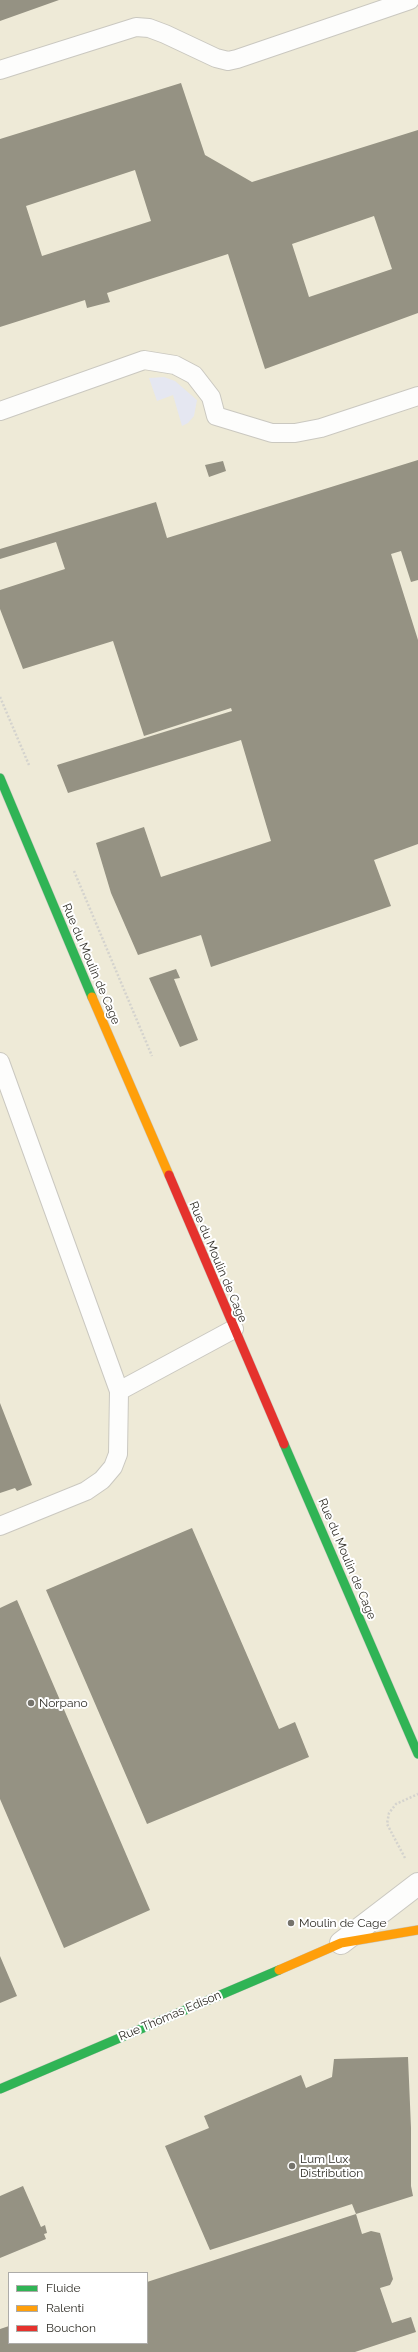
<!DOCTYPE html>
<html>
<head>
<meta charset="utf-8">
<style>
  body { margin:0 }
  #map { position:relative; width:418px; height:2352px; overflow:hidden; background:#f4f2e8; font-family:Raleway,sans-serif }
  canvas { display:block }
  .legend { position:absolute; left:8px; top:2272px; width:140px; height:72px; box-sizing:border-box; background:#fff; border:1px solid #adaca9; margin:0; padding:5px 7px; list-style:none; font-size:12px; color:#312f28 }
  .legend li { display:flex; align-items:center; gap:8px; height:20px }
  .legend b { width:20px; border:1px solid #adaca9 }
</style>
</head>
<body>
<div id="map">
<canvas width="418" height="2352"></canvas>
<ul class="legend">
<li><b style="height:5px;background:#30b455"></b>Fluide</li>
<li><b style="height:5px;background:#ff9f0a"></b>Ralenti</li>
<li><b style="height:5px;background:#e5322d"></b>Bouchon</li>
</ul>
</div>
<script>
const ctx = document.querySelector('canvas').getContext('2d');
ctx.lineJoin = 'round';
function fillPath(path, color) { ctx.fillStyle = color; ctx.fill(path, 'evenodd'); }
const poly = rows => new Path2D(rows.map(r => 'M' + r).join(''));
function stroke(path, color, width, dash) { ctx.strokeStyle = color; ctx.lineWidth = width; ctx.lineCap = dash ? 'butt' : 'round'; ctx.setLineDash(dash || []); ctx.stroke(path); }
function drawText(font, color, halo, rows, align = 'center') {
  ctx.font = font + ' Raleway,sans-serif'; ctx.lineWidth = 4; ctx.setLineDash([]); ctx.textBaseline = 'middle'; ctx.strokeStyle = halo; ctx.fillStyle = color; for (const [text, x, y, turn = 0] of rows) {
    ctx.save(); ctx.translate(x, y); ctx.rotate((+turn || 0) * Math.PI / 180); ctx.textAlign = isNaN(turn) ? turn : align; if (halo) ctx.strokeText(text, 0, 0); ctx.fillText(text, 0, 0); ctx.restore();
  }
}
fillPath(poly([
  [0,0,418,0,418,2352,0,2352],
  [9,2273,147,2273,147,2343,9,2343]
]), '#eeead7');
fillPath(poly([
  [164,377,175,381,197,400,194,416,188,423,182,426,173,395,157,401,149,378]
]), '#e5e7f1');
fillPath(poly([
  [0,0,59,0,0,21],
  [181,83,205,155,252,182,418,130,418,313,265,369,228,254,107,293,110,302,87,308,85,300,0,327,0,139],
  [135,170,151,221,42,256,26,206],
  [374,216,392,269,309,297,292,244],
  [418,460,418,580,411,582,401,551,391,554,418,640,418,844,374,860,391,906,211,967,201,935,138,955,111,893,96,843,144,827,161,877,271,841,241,740,68,793,57,765,232,711,231,708,144,736,113,641,23,669,0,609,0,590,65,569,56,542,0,559,0,549,156,502,167,538],
  [223,461,226,471,209,477,205,465],
  [176,969,180,978,174,979,198,1040,180,1047,149,978],
  [0,1403,32,1485,17,1491,15,1488,0,1493],
  [192,1528,279,1729,295,1722,309,1757,147,1824,46,1590],
  [17,1600,150,1910,64,1948,0,1799,0,1608],
  [0,1956,17,1996,0,2003],
  [408,2057,411,2128,411,2186,413,2196,356,2214,352,2204,210,2250,165,2146,209,2128,204,2116,301,2075,306,2088,332,2077,334,2059],
  [23,2186,41,2227,45,2225,47,2233,44,2234,46,2239,0,2258,0,2196],
  [356,2214,362,2234,371,2231,380,2233,393,2279,390,2285,380,2288,392,2323,411,2317,416,2332,355,2352,0,2352,0,2329,9,2326,9,2343,147,2343,147,2282]
]), '#959283');
const lane = poly([
  [0,70,136,27,149,28,165,34,216,58,228,61,237,59,410,0],
  [0,411,144,360,175,365,194,375,211,397,216,416,272,433,295,433,321,428,418,396],
  [0,1062,119,1391,118,1454,113,1467,102,1480,86,1491,0,1526],
  [119,1391,234,1329]
]);
const street = poly([
  [341,1943,418,1884]
]);
const fast = poly([
  [0,778,92,997],
  [284,1444,418,1754],
  [0,2089,279,1970]
]);
const slow = poly([
  [92,997,169,1175],
  [279,1970,341,1943,418,1930]
]);
const jam = poly([
  [169,1175,284,1444]
]);
stroke(lane, '#cac8c0', 20);
stroke(street, '#cac8c0', 24);
stroke(fast, '#cac8c0', 10);
stroke(slow, '#cac8c0', 10);
stroke(jam, '#cac8c0', 10);
stroke(poly([
  [0,697,29,765],
  [74,871,152,1056],
  [405,1858,387,1824,389,1813,396,1804,418,1794]
]), '#d4d3ce', 2.5, [2, 2]);
stroke(lane, '#fdfdfc', 18);
stroke(street, '#fdfdfc', 22);
stroke(fast, '#30b455', 9);
stroke(slow, '#ff9f0a', 9);
stroke(jam, '#e5322d', 9);
for (const [x, y, r, color] of [
  [31,1703,4,"#75736b"],
  [291,1923,4,"#75736b"],
  [292,2166,4,"#75736b"]
]) { const dot = new Path2D(); dot.arc(x, y, r, 0, 2 * Math.PI); ctx.fillStyle = color; ctx.fill(dot); stroke(dot, '#fff', 1.5); }
drawText('12px', '#312f28', '#fff', [
  ["Rue du Moulin de Cage",91,964,67],
  ["Rue du Moulin de Cage",218,1262,67],
  ["Rue du Moulin de Cage",347,1559,67],
  ["Rue Thomas Edison",170,2016,-23]
]);
drawText('12px', '#312f28', '#fff', [
  ["Norpano",39,1703],
  ["Moulin de Cage",299,1923],
  ["Lum Lux",300,2159],
  ["Distribution",300,2173]
], 'left');
</script>
</body>
</html>
